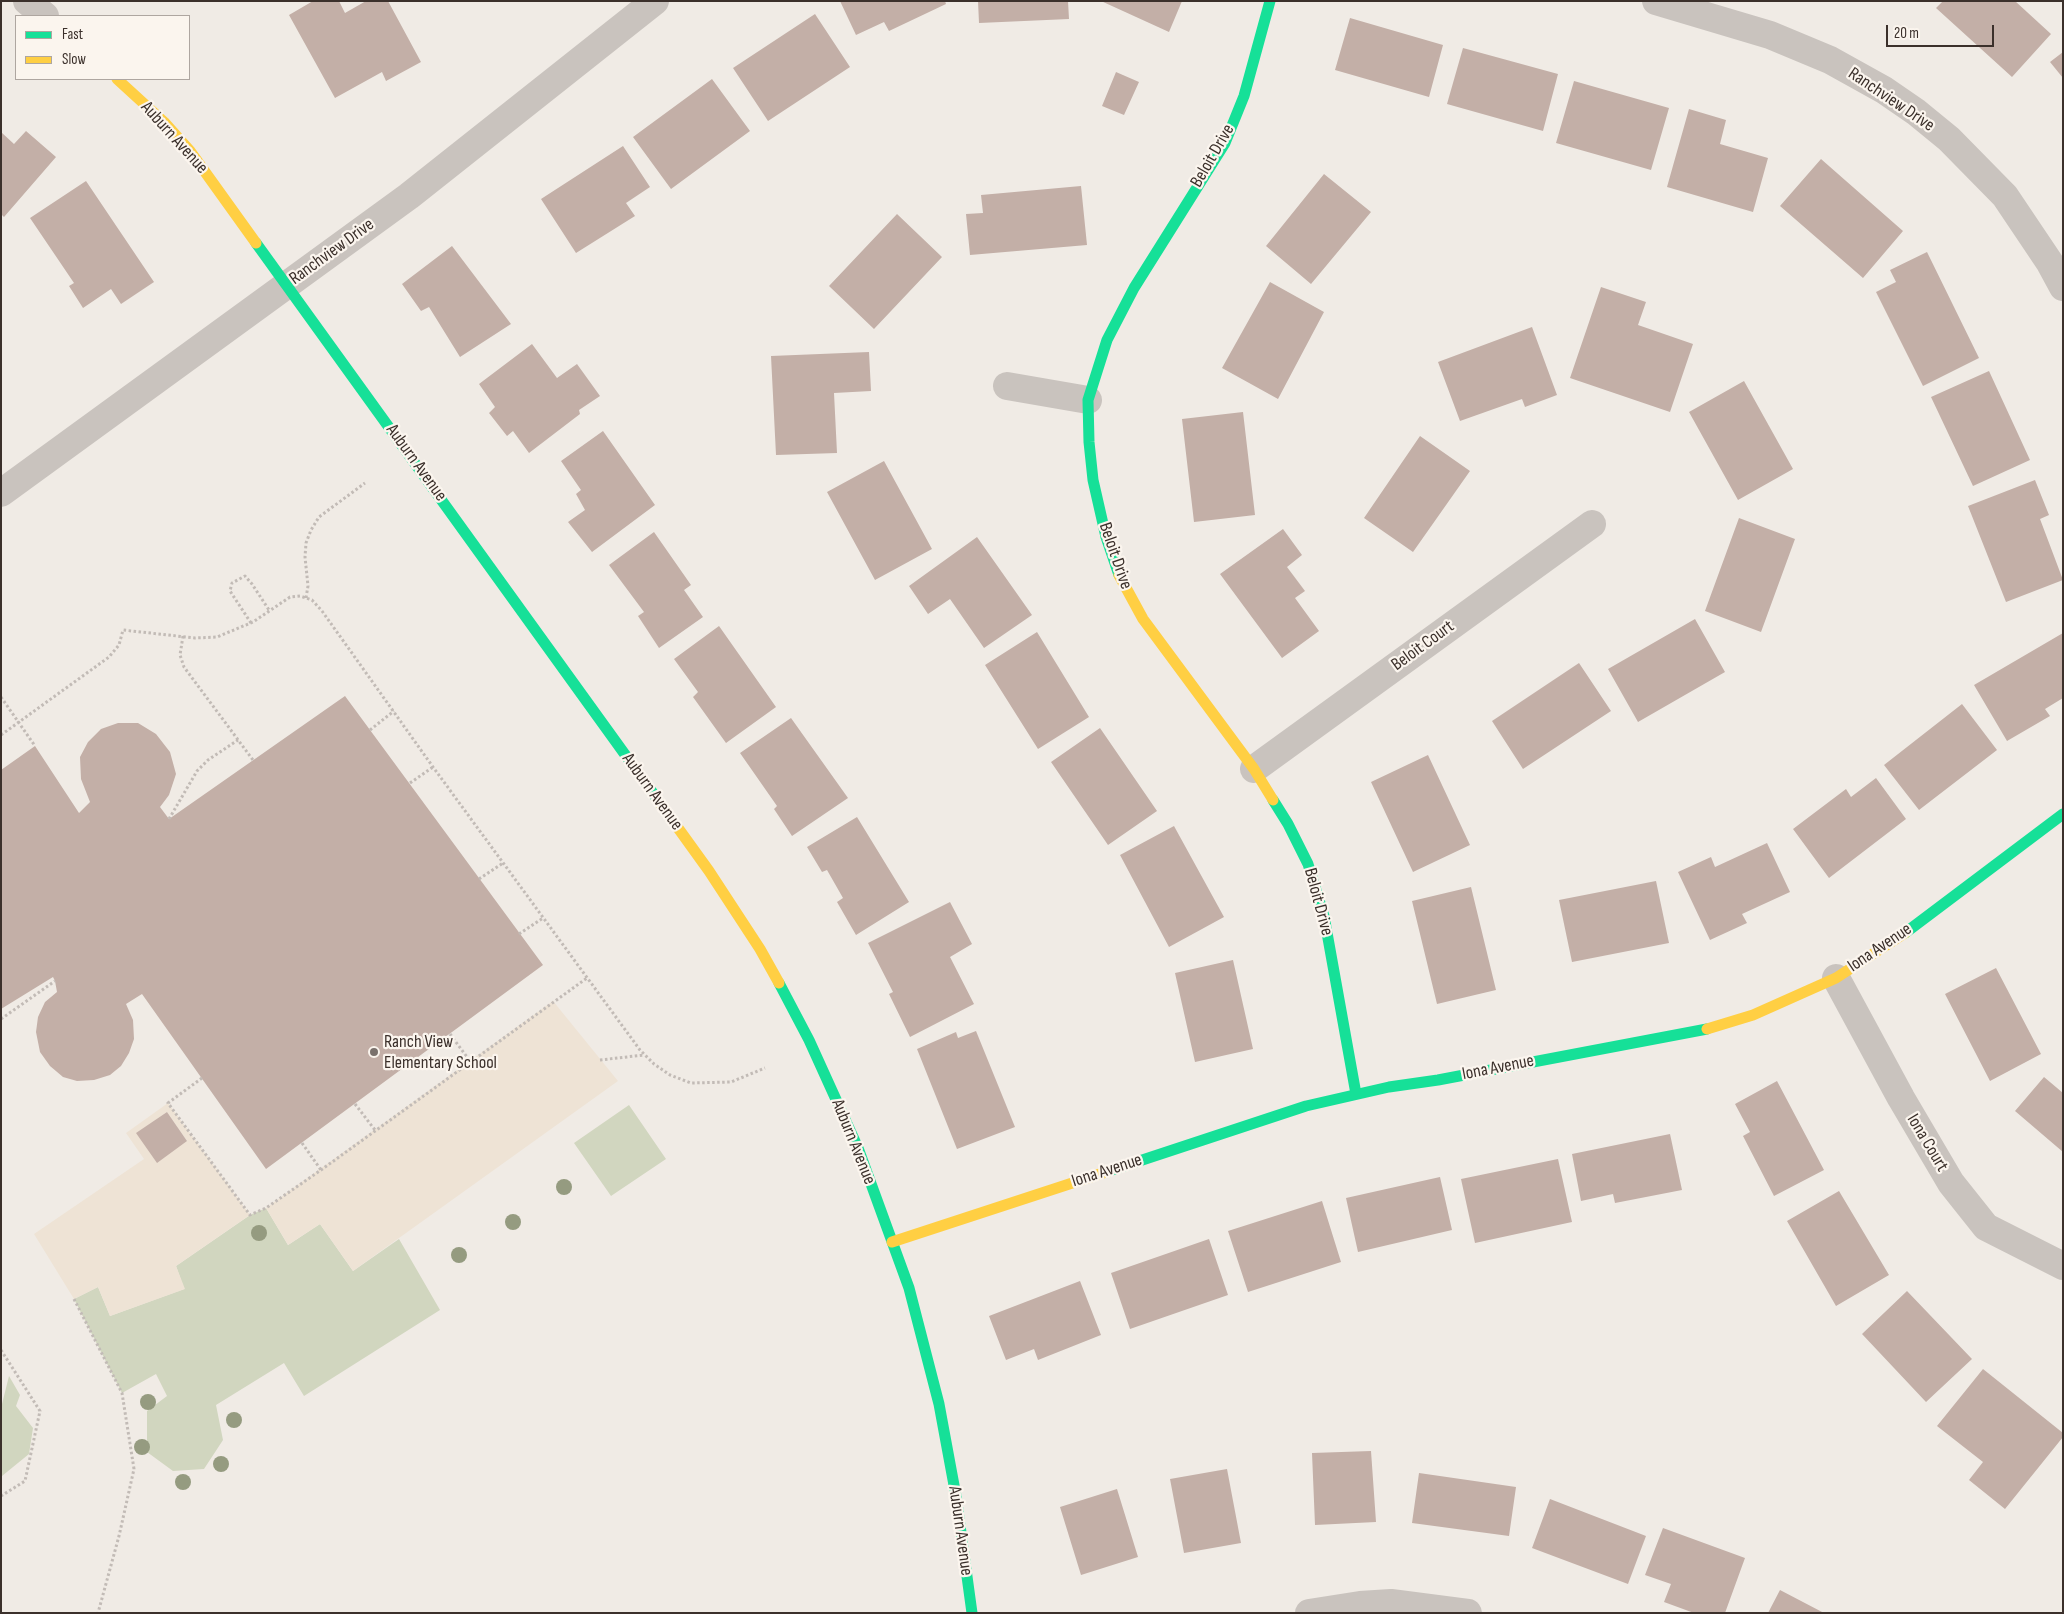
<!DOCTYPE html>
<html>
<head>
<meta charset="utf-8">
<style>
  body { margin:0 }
  #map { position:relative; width:2064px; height:1614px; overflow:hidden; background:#f0ebe5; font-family:"Sofia Sans Condensed",sans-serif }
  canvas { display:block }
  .frame { position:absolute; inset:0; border:2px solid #3b302b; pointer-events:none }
  .legend { position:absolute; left:15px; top:15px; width:175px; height:65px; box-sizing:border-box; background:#fbf5ee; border:1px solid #aea6a0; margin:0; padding:6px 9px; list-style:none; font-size:15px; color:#3b302b }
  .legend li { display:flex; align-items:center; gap:10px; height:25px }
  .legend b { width:25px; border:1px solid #aea6a0 }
  .scale { position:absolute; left:1886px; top:25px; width:108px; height:22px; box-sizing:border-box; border:2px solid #3b302b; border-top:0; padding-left:6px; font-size:15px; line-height:18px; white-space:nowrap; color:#3b302b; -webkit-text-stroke:4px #fbf5ee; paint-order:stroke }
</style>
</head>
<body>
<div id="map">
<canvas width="2064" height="1614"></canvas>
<div class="frame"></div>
<ul class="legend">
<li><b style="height:6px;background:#16e098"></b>Fast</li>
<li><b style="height:6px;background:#ffcf43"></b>Slow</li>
</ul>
<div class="scale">20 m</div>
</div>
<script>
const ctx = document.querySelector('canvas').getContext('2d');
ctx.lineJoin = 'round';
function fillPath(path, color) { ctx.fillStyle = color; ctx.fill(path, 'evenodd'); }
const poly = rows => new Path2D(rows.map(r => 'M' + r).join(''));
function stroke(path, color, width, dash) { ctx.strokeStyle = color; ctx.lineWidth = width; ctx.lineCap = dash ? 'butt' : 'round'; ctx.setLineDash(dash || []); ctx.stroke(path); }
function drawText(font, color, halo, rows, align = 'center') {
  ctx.font = font + ' "Sofia Sans Condensed",sans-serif'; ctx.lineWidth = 4.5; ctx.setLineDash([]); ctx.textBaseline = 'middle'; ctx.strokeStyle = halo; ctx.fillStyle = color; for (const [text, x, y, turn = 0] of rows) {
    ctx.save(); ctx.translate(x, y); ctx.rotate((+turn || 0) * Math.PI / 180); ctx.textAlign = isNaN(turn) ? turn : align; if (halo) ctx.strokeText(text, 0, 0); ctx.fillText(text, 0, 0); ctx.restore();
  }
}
fillPath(poly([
  [629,1105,666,1159,611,1196,574,1143],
  [266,1208,288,1245,320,1224,353,1271,399,1239,440,1310,304,1396,284,1363,216,1405,223,1440,204,1469,173,1471,147,1452,147,1411,167,1396,156,1374,122,1393,74,1299,98,1287,110,1316,184,1289,176,1266,250,1215],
  [9,1376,20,1395,16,1406,33,1428,29,1454,2,1476,1,1482,1,1408]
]), '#d1d6bf');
fillPath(poly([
  [553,1001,618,1081,353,1271,320,1224,288,1245,266,1208],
  [168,1103,250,1215,176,1266,185,1289,110,1316,98,1287,74,1299,34,1234,144,1159,126,1133],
  [167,1112,187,1141,137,1133]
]), '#eee3d5');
fillPath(poly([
  [313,1,339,1,345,13,366,1,388,1,421,62,386,81,382,72,335,98,289,15],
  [840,1,945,1,946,4,889,31,884,22,856,35],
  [978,1,1068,1,1069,19,979,23],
  [1101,1,1182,1,1169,32],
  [1943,1,2015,1,2051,34,2012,77,1936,8],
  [815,14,850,67,768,121,733,68],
  [1350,18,1443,45,1429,97,1335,70],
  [1463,48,1558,74,1543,131,1447,104],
  [2063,52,2063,78,2050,62],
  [1116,72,1139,82,1124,115,1102,106],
  [712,79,750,131,671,189,633,137],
  [1574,81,1669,108,1651,170,1556,143],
  [1689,109,1726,120,1720,144,1768,158,1753,212,1667,187],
  [26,131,56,157,4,217,1,214,1,132,14,144],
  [623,146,650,187,626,203,635,216,576,253,541,199],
  [1821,159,1903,231,1863,278,1780,206],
  [1324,174,1371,212,1311,284,1266,246],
  [86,181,154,282,121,304,111,289,83,308,69,286,74,283,30,218],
  [1081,186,1087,245,970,255,966,214,983,213,981,195],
  [897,214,942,257,874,329,829,286],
  [452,246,511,324,460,357,429,307,421,311,402,284],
  [1927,252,1979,358,1923,386,1876,292,1896,282,1890,270],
  [1270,282,1324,312,1278,399,1222,368],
  [1601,287,1646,302,1638,325,1693,344,1670,412,1570,378],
  [1532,327,1557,395,1525,407,1522,399,1460,421,1438,362],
  [532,344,557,378,577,364,600,396,579,410,580,414,529,453,513,431,507,436,489,413,495,407,479,384],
  [869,352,871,391,834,393,837,453,776,455,771,356],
  [1989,371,2030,460,1973,486,1931,397],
  [1744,381,1793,469,1738,500,1689,412],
  [1243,412,1255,515,1194,522,1182,419],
  [603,431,655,505,592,552,568,522,585,510,576,494,581,490,561,461],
  [1420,436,1470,471,1413,552,1364,518],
  [884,461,932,549,875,580,827,492],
  [2035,480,2049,515,2040,519,2063,580,2006,602,1968,506],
  [1739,518,1795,539,1761,632,1705,611],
  [1283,529,1302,555,1287,567,1305,591,1295,598,1319,631,1282,658,1220,574],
  [654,532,691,585,684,590,703,617,659,648,638,616,644,612,609,565],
  [977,537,1032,615,984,648,950,599,928,614,909,586],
  [1695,619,1725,672,1638,722,1608,669],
  [719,626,776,707,726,743,693,697,698,692,674,659],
  [1037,632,1089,717,1038,749,985,665],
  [2063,633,2063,698,2045,709,2050,716,2007,741,1974,685],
  [1579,663,1611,711,1523,769,1492,721],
  [345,696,543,965,266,1169,142,994,126,1004,133,1020,134,1039,129,1053,121,1066,110,1075,94,1080,77,1081,63,1077,50,1066,40,1052,36,1032,38,1017,45,1002,57,992,55,981,53,977,1,1009,1,770,35,746,79,813,90,802,81,779,80,757,88,742,101,729,118,723,138,723,156,734,170,752,176,774,169,795,160,807,169,819],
  [1962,704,1997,750,1919,810,1884,765],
  [791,718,848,798,792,836,774,809,777,806,740,753],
  [1100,728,1157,811,1108,845,1051,762],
  [1428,755,1470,845,1413,872,1371,782],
  [1876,778,1906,819,1829,878,1793,829,1846,789,1851,797],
  [857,817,909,902,856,935,837,902,843,898,827,870,822,872,807,847],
  [1174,826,1224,917,1169,947,1120,855],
  [1767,843,1790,892,1742,914,1747,923,1710,940,1678,872,1711,857,1715,867],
  [1656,881,1669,943,1572,962,1559,900],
  [1471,887,1496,990,1437,1004,1412,901],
  [950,902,972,944,950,957,974,1004,910,1037,889,994,893,992,868,943],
  [1233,960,1253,1049,1195,1062,1175,973],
  [1996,968,2041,1054,1990,1081,1945,994],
  [976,1031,1015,1127,957,1149,917,1049,956,1032,958,1038],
  [2044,1077,2063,1093,2063,1152,2015,1111],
  [1777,1081,1824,1170,1774,1196,1743,1136,1750,1132,1735,1104],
  [167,1112,187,1141,157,1163,136,1133],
  [1670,1134,1682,1190,1615,1203,1613,1194,1581,1201,1572,1154],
  [1558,1159,1572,1222,1475,1243,1461,1179],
  [1440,1177,1452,1230,1358,1252,1346,1198],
  [1839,1191,1889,1275,1836,1306,1787,1221],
  [1322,1201,1341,1262,1248,1292,1228,1231],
  [1209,1239,1228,1295,1130,1329,1111,1273],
  [1080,1281,1101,1335,1038,1360,1034,1349,1006,1360,989,1316],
  [1907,1291,1972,1359,1926,1402,1862,1334],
  [1983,1369,2063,1433,2063,1437,2005,1509,1969,1480,1983,1462,1937,1426],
  [1371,1451,1376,1522,1315,1525,1312,1453],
  [1227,1469,1241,1543,1184,1553,1170,1479],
  [1419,1473,1516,1487,1509,1536,1412,1523],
  [1117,1489,1138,1557,1081,1575,1060,1507],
  [1550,1499,1646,1536,1628,1584,1532,1548],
  [1663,1528,1745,1558,1725,1613,1694,1613,1664,1602,1671,1584,1645,1575],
  [1780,1590,1824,1613,1768,1613]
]), '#c3afa7');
stroke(poly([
  [306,598,308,586,305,557,306,543,311,530,319,517,365,483],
  [251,623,230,591,232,583,245,576,252,584,269,610],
  [183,636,180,655,184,667,253,760],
  [1,697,35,746],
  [370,730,394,711],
  [1,735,109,657,119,645,123,630,195,638,217,637,253,622,290,597,300,596,312,600,322,611,433,767,640,1050,654,1064,670,1075,691,1083,731,1082,765,1068],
  [410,783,433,767],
  [169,819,197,771,208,760,238,740],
  [479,879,503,863],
  [519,934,543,918],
  [1,1019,55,981],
  [450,1034,470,1061],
  [600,1060,644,1055],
  [202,1078,168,1103,250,1215,266,1208,321,1170,587,978],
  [355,1104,375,1130],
  [302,1143,321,1170],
  [74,1299,122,1393,134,1469,119,1536,98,1613],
  [1,1350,40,1411,25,1481,1,1496]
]), '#c2bbb6', 3, [2.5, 2.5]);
stroke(poly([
  [27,1,45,16],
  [1656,1,1770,35,1830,60,1884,90,1916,112,1949,139,2005,196,2050,263,2063,287],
  [1007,386,1088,400],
  [1,493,409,196,655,1],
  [1254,769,1592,524],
  [1836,978,1901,1098,1951,1183,1986,1227,2063,1266],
  [1309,1613,1360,1605,1391,1603,1468,1613]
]), '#c9c3be', 28);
stroke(poly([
  [256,243,660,803],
  [1119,575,1106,537,1093,480,1089,442,1088,400,1107,340,1134,288,1225,143,1244,96,1270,1],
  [1273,800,1288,824,1308,864,1324,916,1356,1094],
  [1905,933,2063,814],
  [779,983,809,1040,858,1148,909,1288,939,1404,956,1496,972,1613],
  [1109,1171,1306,1106,1389,1087,1438,1080,1707,1029]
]), '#16e098', 11);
stroke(poly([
  [117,79,164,122,190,151,256,243],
  [1119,575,1143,619,1254,769,1273,800],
  [660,803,709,871,760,949,779,983],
  [1707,1029,1753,1015,1836,978,1905,933],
  [892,1242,1109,1171]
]), '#ffcf43', 11);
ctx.fillStyle = '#959b80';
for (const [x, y] of [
  [564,1187],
  [513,1222],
  [259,1233],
  [459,1255],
  [148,1402],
  [234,1420],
  [142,1447],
  [221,1464],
  [183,1482]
]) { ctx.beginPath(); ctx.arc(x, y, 8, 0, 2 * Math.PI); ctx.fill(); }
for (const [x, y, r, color] of [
  [374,1052,5,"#7a716c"]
]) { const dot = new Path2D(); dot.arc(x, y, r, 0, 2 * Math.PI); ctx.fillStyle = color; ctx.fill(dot); stroke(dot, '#fbf5ee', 2); }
drawText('18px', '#3b302b', '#fbf5ee', [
  ["Ranchview Drive",1891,100,34],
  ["Auburn Avenue",174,138,48],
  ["Beloit Drive",1213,156,-60],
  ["Ranchview Drive",332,252,-36],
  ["Auburn Avenue",416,463,54],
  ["Beloit Drive",1115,556,71],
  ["Beloit Court",1423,646,-36],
  ["Auburn Avenue",652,792,54],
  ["Beloit Drive",1318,902,75],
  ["Iona Avenue",1880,948,-34],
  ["Iona Avenue",1498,1068,-11],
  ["Auburn Avenue",853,1142,68],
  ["Iona Court",1927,1143,59],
  ["Iona Avenue",1107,1171,-18],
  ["Auburn Avenue",960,1531,82]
]);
drawText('18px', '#3b302b', '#fbf5ee', [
  ["Ranch View",384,1042],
  ["Elementary School",384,1063]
], 'left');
</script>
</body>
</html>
